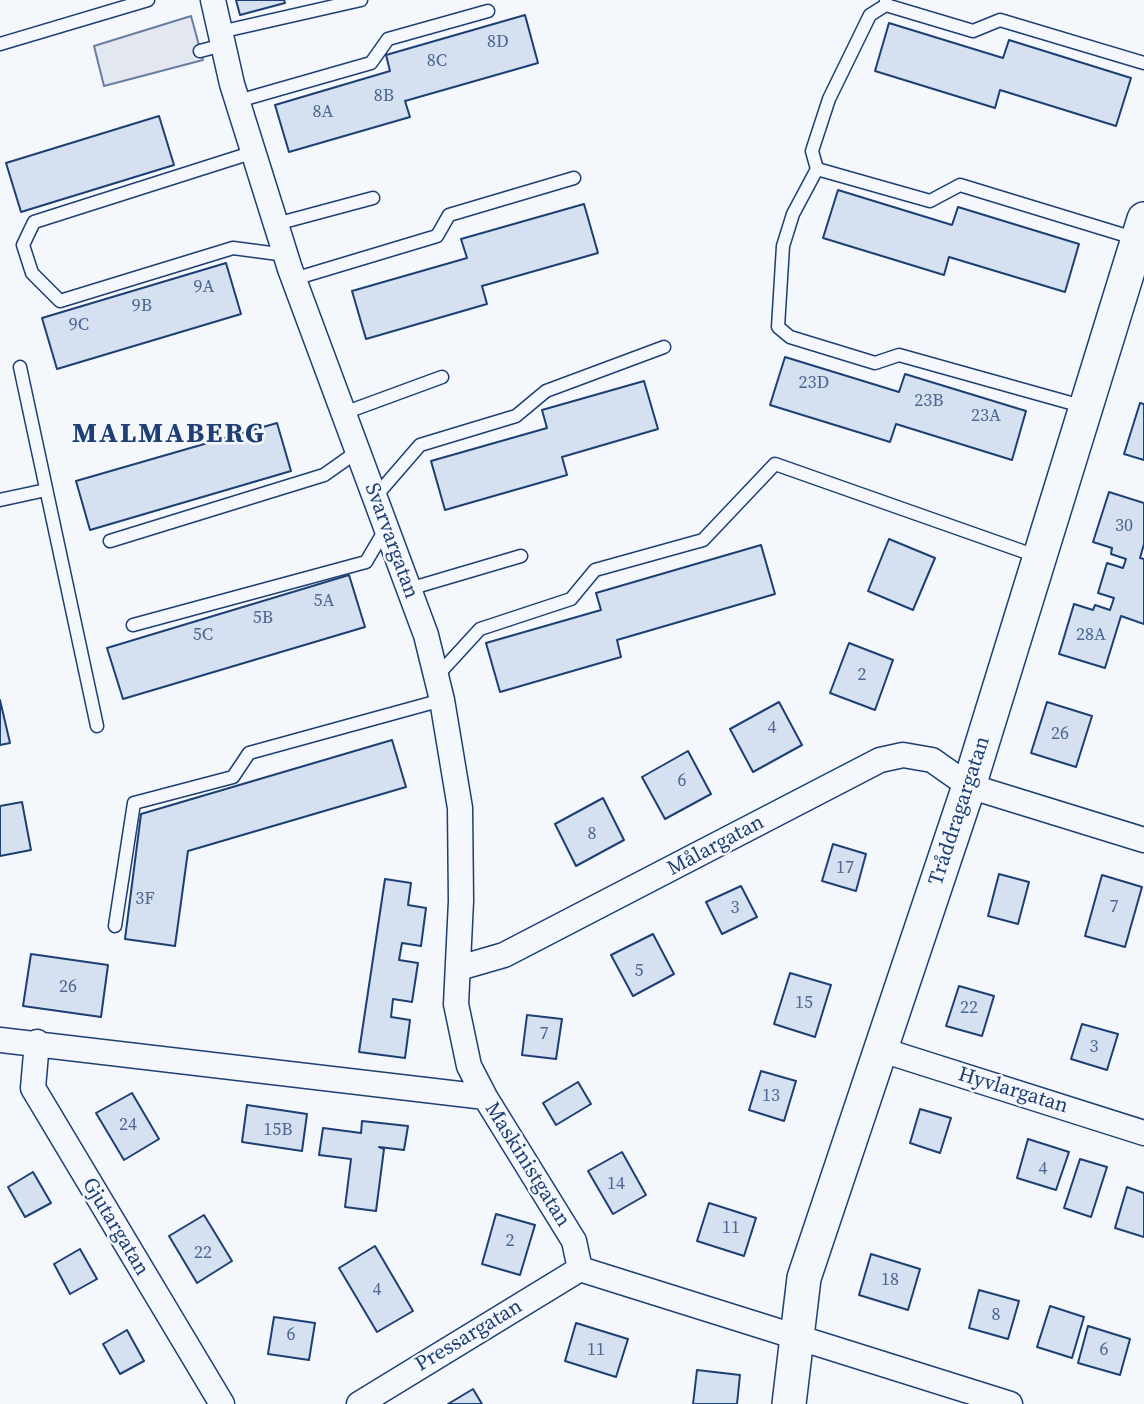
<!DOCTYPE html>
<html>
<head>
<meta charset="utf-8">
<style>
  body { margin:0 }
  canvas { display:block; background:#f4f7fb }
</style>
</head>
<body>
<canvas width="1144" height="1404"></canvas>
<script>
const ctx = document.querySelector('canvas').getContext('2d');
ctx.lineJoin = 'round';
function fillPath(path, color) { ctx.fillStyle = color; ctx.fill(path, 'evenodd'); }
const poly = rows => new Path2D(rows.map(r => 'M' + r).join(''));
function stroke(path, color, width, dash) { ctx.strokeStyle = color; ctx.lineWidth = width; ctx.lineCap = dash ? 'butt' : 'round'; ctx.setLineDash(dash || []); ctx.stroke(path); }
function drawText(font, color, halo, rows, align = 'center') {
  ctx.font = font + ' "Source Serif 4",serif'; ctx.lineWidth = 5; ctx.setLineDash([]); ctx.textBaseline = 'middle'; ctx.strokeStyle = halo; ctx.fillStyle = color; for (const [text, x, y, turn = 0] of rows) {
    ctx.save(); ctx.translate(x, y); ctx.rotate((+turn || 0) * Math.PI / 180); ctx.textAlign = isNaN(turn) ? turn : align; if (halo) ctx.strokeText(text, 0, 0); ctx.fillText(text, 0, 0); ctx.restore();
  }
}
const parking = poly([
  [191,16,203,60,104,86,94,46,191,16]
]);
fillPath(parking, '#e3e8f0');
stroke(parking, '#687fa3', 2);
const building = poly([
  [236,0,284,0,285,3,240,15,236,0],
  [525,15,538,63,405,101,410,117,289,152,275,105,390,71,386,55,525,15],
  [889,23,1003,58,1009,40,1131,78,1116,126,1000,90,995,108,875,71,889,23],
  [159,116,174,165,21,212,6,163,159,116],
  [838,190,952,225,958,207,1079,244,1065,292,949,257,944,275,823,238,838,190],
  [584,204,598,253,482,286,487,304,366,339,352,291,467,258,461,239,584,204],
  [226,263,241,314,57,369,42,318,226,263],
  [785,357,899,392,905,374,1026,411,1012,460,896,424,890,442,770,405,785,357],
  [644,381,658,429,562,457,567,475,445,510,431,461,547,428,542,410,644,381],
  [1140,403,1144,404,1144,460,1124,454,1140,403],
  [277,423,291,471,90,530,76,481,277,423],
  [1109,492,1144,503,1144,544,1140,558,1144,559,1144,624,1121,616,1105,668,1059,654,1074,604,1093,610,1095,605,1110,610,1114,598,1098,593,1107,563,1123,568,1126,559,1111,554,1112,548,1093,542,1109,492],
  [889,539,935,558,913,610,868,591,889,539],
  [761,545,775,594,617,640,621,657,500,692,486,643,601,610,596,593,761,545],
  [349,575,365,627,123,699,107,648,349,575],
  [849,643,893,660,875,710,830,693,849,643],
  [0,700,10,743,0,745,0,700],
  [779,702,802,745,753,772,730,729,779,702],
  [1047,702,1092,716,1076,767,1031,753,1047,702],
  [392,740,406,787,188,851,175,946,125,939,141,814,392,740],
  [688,751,711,794,665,819,642,777,688,751],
  [603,798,624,840,576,866,555,824,603,798],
  [22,802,31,850,0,856,0,806,22,802],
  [833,844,866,854,856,891,822,881,833,844],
  [999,874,1029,882,1018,924,988,916,999,874],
  [1102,875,1142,887,1125,947,1085,936,1102,875],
  [385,879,411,883,408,905,426,908,421,946,402,943,399,960,418,963,412,1002,393,999,391,1017,410,1020,405,1058,359,1052,385,879],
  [741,886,757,917,722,934,706,902,741,886],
  [653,934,674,974,633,996,611,955,653,934],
  [31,954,108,965,101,1017,23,1006,31,954],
  [790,973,831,985,815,1037,774,1024,790,973],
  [959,986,994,996,982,1036,946,1026,959,986],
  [527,1015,562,1019,556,1059,522,1055,527,1015],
  [1082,1024,1118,1034,1107,1070,1071,1059,1082,1024],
  [761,1071,796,1081,784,1121,749,1110,761,1071],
  [578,1082,591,1104,556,1125,543,1103,578,1082],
  [132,1093,159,1139,124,1160,96,1113,132,1093],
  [247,1105,307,1114,302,1151,242,1142,247,1105],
  [920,1109,951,1118,940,1153,910,1143,920,1109],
  [362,1121,408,1126,404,1150,379,1147,384,1149,376,1211,345,1207,351,1159,319,1155,323,1128,361,1133,362,1121],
  [1028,1139,1069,1152,1056,1190,1017,1178,1028,1139],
  [622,1152,646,1195,613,1214,588,1171,622,1152],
  [1080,1159,1107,1167,1091,1217,1064,1208,1080,1159],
  [33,1172,51,1203,25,1217,8,1187,33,1172],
  [1127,1187,1144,1193,1144,1237,1115,1228,1127,1187],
  [709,1203,756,1218,744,1256,697,1241,709,1203],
  [496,1214,535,1225,520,1275,482,1264,496,1214],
  [204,1215,232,1261,197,1283,169,1236,204,1215],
  [375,1246,413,1311,377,1332,339,1268,375,1246],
  [80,1249,97,1279,70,1294,54,1264,80,1249],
  [871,1254,920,1269,908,1310,859,1295,871,1254],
  [979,1290,1019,1301,1008,1339,969,1328,979,1290],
  [1050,1306,1084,1317,1072,1358,1037,1347,1050,1306],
  [274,1317,315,1323,309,1360,268,1354,274,1317],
  [576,1323,628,1339,616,1377,565,1361,576,1323],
  [1088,1326,1130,1339,1120,1375,1078,1363,1088,1326],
  [127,1330,144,1361,120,1374,103,1344,127,1330],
  [697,1370,740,1375,737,1404,693,1404,697,1370],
  [473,1389,482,1404,448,1404,473,1389]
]);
fillPath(building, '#d5e0f0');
stroke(building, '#1d3f73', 2);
const service = poly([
  [886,0,886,5,870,15,829,99,812,151,817,169,793,214,783,246,778,327,790,337,875,363,899,355,1085,407],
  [886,5,973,31,1000,20,1144,63],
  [220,32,361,0],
  [0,44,148,0],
  [200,51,223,45],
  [238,101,371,63,388,39,488,11],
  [254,152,34,222,23,245,32,273,60,301,233,248,286,255],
  [817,169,930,201,960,185,1137,239],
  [276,224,373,198],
  [294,279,437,236,449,215,574,178],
  [20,367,97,726],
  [344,413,442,377],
  [375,497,420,445,516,416,546,391,664,347],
  [0,500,46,490],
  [110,541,324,475,358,451],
  [409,589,521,556],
  [133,625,366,562,386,528],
  [436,677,480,629,571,599,595,570,703,540,775,464,1039,557],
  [115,926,134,803,233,777,249,753,442,700]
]);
const minor = poly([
  [213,0,232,84,290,269,426,635,442,700,460,808,461,901,456,1004,469,1066,485,1097],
  [459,968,504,955,880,760,903,755,932,760,969,786,1144,840],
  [0,1040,485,1097,574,1241,580,1269,1010,1404],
  [37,1042,33,1088,222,1404],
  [882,1050,1144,1133],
  [359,1404,580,1269]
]);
const secondary = poly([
  [789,1404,804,1278,969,786,1144,219]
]);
stroke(service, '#1d3f73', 15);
stroke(minor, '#1d3f73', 27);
stroke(secondary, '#1d3f73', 36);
stroke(service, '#f4f7fb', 12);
stroke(minor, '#f4f7fb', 24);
stroke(secondary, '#f4f7fb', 33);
drawText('18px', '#4b6792', null, [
  ["8D",498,42],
  ["8C",437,61],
  ["8B",384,96],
  ["8A",323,112],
  ["9A",204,287],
  ["9B",142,306],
  ["9C",79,325],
  ["23D",814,383],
  ["23B",929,401],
  ["23A",986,416],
  ["30",1124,526],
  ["5A",324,601],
  ["5B",263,618],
  ["5C",203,635],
  ["28A",1091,635],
  ["2",862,675],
  ["4",772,728],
  ["26",1060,734],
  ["6",682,781],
  ["8",592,834],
  ["17",845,868],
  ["3F",145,899],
  ["7",1114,907],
  ["3",735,908],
  ["5",639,971],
  ["26",68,987],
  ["15",804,1003],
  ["22",969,1008],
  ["7",544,1034],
  ["3",1094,1047],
  ["13",771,1096],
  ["24",128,1125],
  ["15B",278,1130],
  ["4",1043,1169],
  ["14",616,1184],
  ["11",731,1228],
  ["2",510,1241],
  ["22",203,1253],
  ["18",890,1280],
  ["4",377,1290],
  ["8",996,1315],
  ["6",291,1335],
  ["11",596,1350],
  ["6",1104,1350]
]);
drawText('21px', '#1d3f73', '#f4f7fb', [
  ["Svarvargatan",391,541,70],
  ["Tråddragargatan",960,811,-72],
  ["Målargatan",716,846,-28],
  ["Hyvlargatan",1013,1091,17],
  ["Maskinistgatan",527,1165,58],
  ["Gjutargatan",115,1227,59],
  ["Pressargatan",469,1336,-31]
]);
ctx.letterSpacing = '2px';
drawText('bold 28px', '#1d3f73', '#f4f7fb', [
  ["MALMABERG",169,435]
]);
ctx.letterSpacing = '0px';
</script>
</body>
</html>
